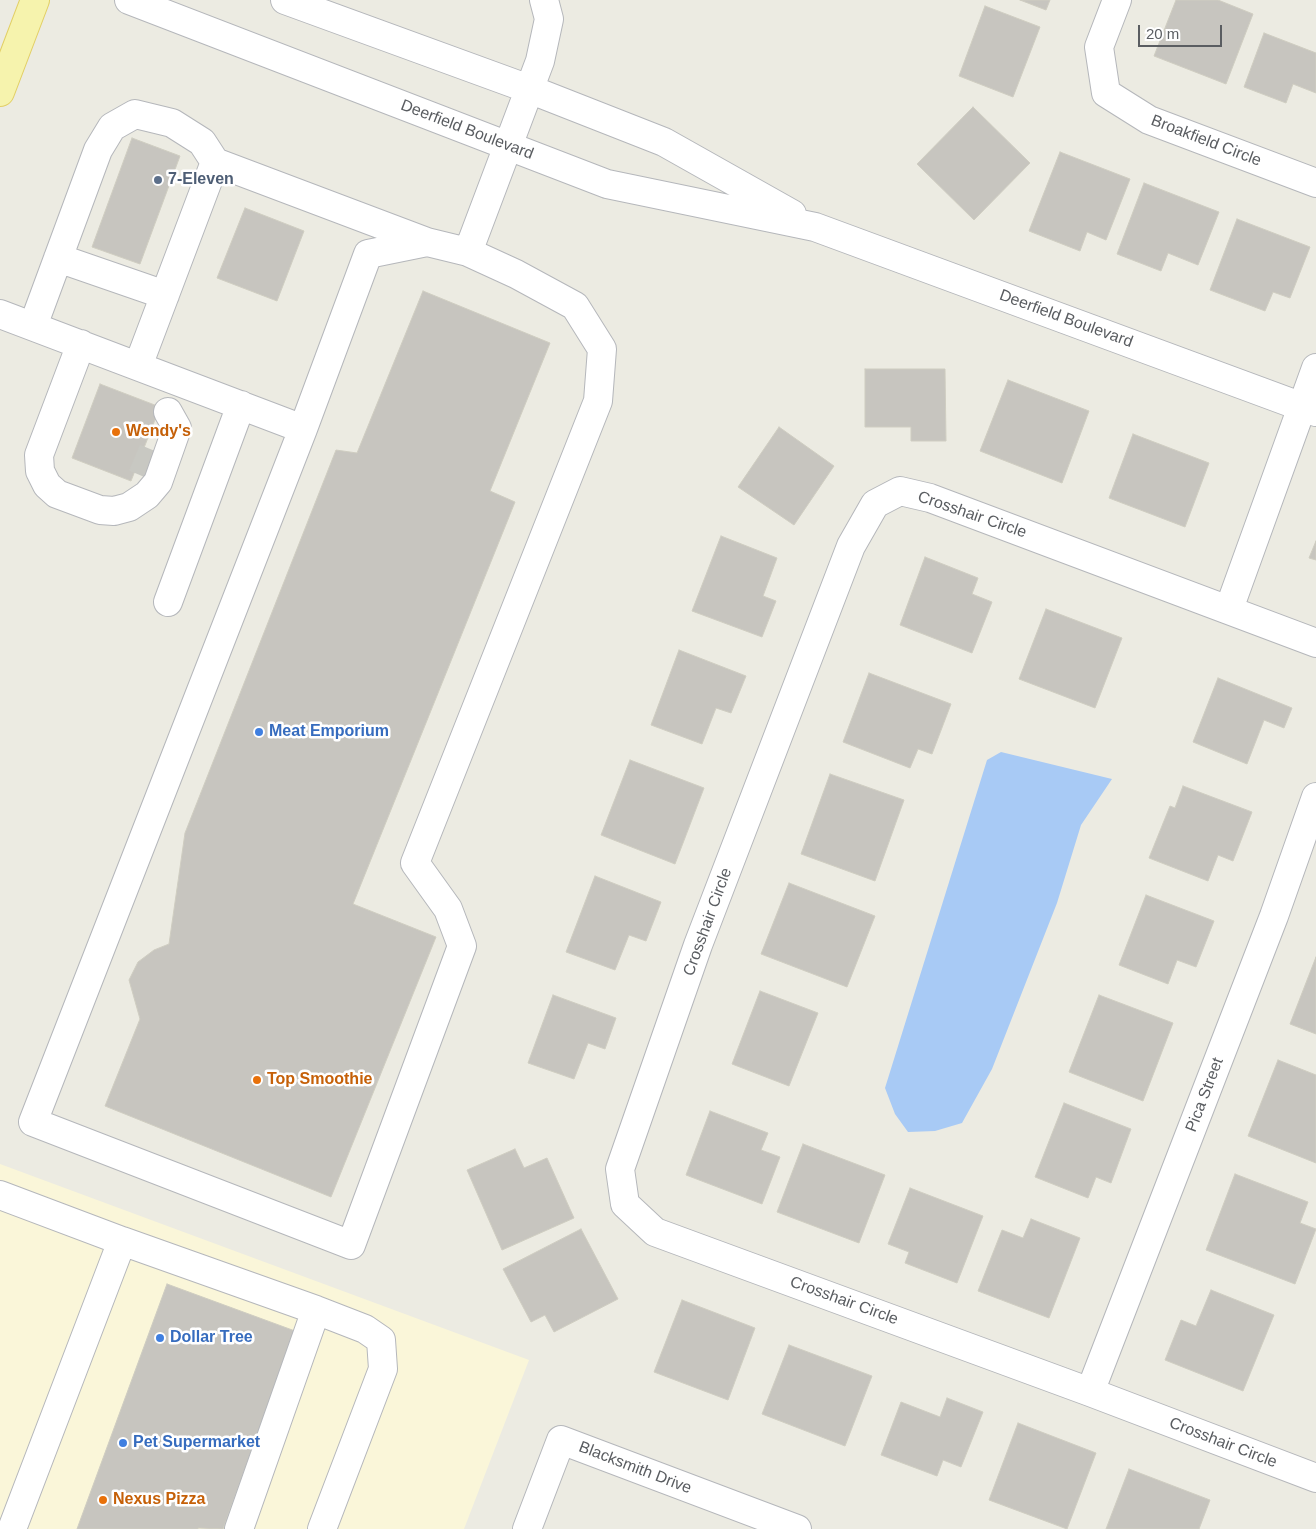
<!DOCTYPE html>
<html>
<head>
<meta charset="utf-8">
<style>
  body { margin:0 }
  #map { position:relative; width:1316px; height:1529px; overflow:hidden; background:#ecebe2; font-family:Arial,sans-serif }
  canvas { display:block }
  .scale { position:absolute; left:1138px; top:25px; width:84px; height:22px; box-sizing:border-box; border:2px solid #5a5d61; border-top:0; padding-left:6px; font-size:15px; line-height:18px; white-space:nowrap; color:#5a5d61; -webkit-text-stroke:4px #fff; paint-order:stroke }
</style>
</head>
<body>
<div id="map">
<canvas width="1316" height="1529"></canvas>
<div class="scale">20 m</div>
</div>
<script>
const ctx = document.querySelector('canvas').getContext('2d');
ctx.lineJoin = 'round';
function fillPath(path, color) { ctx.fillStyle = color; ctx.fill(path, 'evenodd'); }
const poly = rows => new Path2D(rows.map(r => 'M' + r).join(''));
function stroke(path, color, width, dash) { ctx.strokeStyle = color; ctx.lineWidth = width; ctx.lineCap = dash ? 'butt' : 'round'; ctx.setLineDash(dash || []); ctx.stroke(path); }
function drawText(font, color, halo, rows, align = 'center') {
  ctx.font = font + ' Arial,sans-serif'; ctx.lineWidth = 5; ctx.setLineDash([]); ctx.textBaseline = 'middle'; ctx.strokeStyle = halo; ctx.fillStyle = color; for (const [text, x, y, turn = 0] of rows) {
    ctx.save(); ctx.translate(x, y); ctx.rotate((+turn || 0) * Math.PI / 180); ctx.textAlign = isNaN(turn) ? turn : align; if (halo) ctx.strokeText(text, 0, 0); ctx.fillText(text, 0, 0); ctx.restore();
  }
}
fillPath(poly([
  [0,1164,529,1360,464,1529,0,1529]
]), '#faf6d9');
fillPath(poly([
  [1001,752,1112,779,1081,825,1057,903,992,1069,962,1123,935,1131,908,1132,895,1114,885,1088,987,760]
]), '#a8caf5');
const building = poly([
  [1020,0,1050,0,1046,10,1020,0],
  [1176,0,1218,0,1253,14,1226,84,1154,56,1176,0],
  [985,6,1040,27,1013,97,959,76,985,6],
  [1264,33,1316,53,1316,93,1293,84,1286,103,1244,87,1264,33],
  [973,107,1030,163,974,220,917,164,973,107],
  [132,138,180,156,140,264,92,247,132,138],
  [1060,152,1130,179,1106,240,1087,232,1080,251,1029,231,1060,152],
  [1144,183,1219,212,1198,265,1168,253,1161,271,1117,254,1144,183],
  [245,208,304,231,277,301,217,278,245,208],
  [1237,219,1310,247,1290,298,1273,292,1265,311,1210,290,1237,219],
  [423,291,550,343,490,491,515,502,353,904,436,937,331,1197,105,1106,140,1019,129,980,138,962,154,950,169,944,185,833,336,450,357,453,423,291],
  [865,369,945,369,946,441,911,441,911,427,865,427,865,369],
  [1008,380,1089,411,1062,483,980,451,1008,380],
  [100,384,160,407,131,481,72,458,100,384],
  [779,427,834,466,794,525,738,487,779,427],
  [1133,434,1209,463,1185,527,1109,498,1133,434],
  [721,536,777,558,763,596,776,601,762,637,692,611,721,536],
  [1316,541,1316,560,1309,558,1316,541],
  [925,557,978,578,972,594,992,602,972,653,900,625,925,557],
  [1046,609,1122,638,1095,708,1019,679,1046,609],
  [679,650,746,676,731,713,716,708,702,744,651,725,679,650],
  [869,673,951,704,932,754,918,749,910,768,843,742,869,673],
  [1218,678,1292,708,1284,728,1264,720,1247,764,1193,742,1218,678],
  [630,760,704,788,675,864,601,835,630,760],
  [830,774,904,800,875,881,801,854,830,774],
  [1183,786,1252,812,1233,861,1218,855,1208,881,1149,858,1170,806,1175,808,1183,786],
  [595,876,661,902,646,941,629,935,615,970,566,952,595,876],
  [789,883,875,916,847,987,761,954,789,883],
  [1146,895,1214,921,1196,967,1177,960,1168,984,1119,965,1146,895],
  [1316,957,1316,1034,1290,1024,1316,957],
  [760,991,818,1013,789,1086,732,1064,760,991],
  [553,995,616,1018,605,1049,588,1043,574,1079,528,1063,553,995],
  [1099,995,1173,1023,1143,1101,1069,1072,1099,995],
  [1278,1060,1316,1075,1316,1163,1248,1136,1278,1060],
  [1064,1103,1131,1129,1111,1183,1096,1177,1088,1198,1035,1177,1064,1103],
  [710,1111,768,1133,761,1150,780,1157,762,1204,686,1175,710,1111],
  [803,1144,885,1175,859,1243,777,1212,803,1144],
  [515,1149,524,1168,547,1158,574,1218,502,1250,467,1170,515,1149],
  [1235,1174,1308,1202,1300,1223,1316,1229,1295,1284,1206,1250,1235,1174],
  [910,1188,983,1216,957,1283,905,1263,909,1252,888,1244,910,1188],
  [1031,1219,1080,1238,1049,1318,978,1291,1002,1230,1023,1238,1031,1219],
  [581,1229,618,1299,554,1332,545,1315,531,1322,503,1269,581,1229],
  [167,1284,295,1331,223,1529,198,1528,198,1529,77,1529,167,1284],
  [1211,1290,1274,1315,1243,1391,1165,1360,1181,1320,1196,1326,1211,1290],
  [682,1300,755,1328,728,1400,654,1372,682,1300],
  [789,1345,872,1376,845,1446,762,1414,789,1345],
  [947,1398,983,1412,961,1467,943,1460,937,1476,881,1455,901,1402,940,1417,947,1398],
  [1018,1423,1096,1453,1067,1529,989,1500,1018,1423],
  [1129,1469,1210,1500,1199,1529,1106,1529,1129,1469]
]);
fillPath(building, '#c7c5bf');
stroke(building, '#cfcdc1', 1);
stroke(poly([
  [142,476,160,433]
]), '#c8c8c2', 28, [28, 14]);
const minor = poly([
  [129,0,607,184,815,227,1316,412],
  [285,0,529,89,664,142,792,214],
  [1117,0,1099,47,1106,93,1149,120,1316,183],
  [58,258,165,295],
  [0,314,303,429,368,254,427,242,468,252,540,61,549,19,544,0],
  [33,326,98,150,112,127,135,114,172,123,202,142,215,162],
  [81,344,39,455,40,471,47,485,57,494,100,510,114,511,129,507,147,495,158,482,177,428,168,412],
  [138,366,215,162,427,242],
  [303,429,33,1122,351,1245,462,946,448,909,415,863,598,401,602,349,575,306,516,274,468,252],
  [168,602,241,405],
  [1229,609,1316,368],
  [1316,643,930,498,900,491,875,504,851,546,698,945,620,1169,625,1204,655,1232,1090,1392,1316,1478],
  [0,1195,122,1241,12,1529],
  [122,1241,316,1310],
  [1090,1392,1274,916,1316,797],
  [239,1529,316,1310,365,1329,381,1340,383,1369,322,1529],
  [527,1529,561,1440,797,1529]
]);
const major = poly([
  [0,92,35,0]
]);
stroke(minor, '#b5b7bb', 30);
stroke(major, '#e2cf65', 30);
stroke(minor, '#fff', 28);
stroke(major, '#f6f3ad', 28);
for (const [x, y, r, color] of [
  [158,180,5,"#5c6f8a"],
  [116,432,5,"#e8710a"],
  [259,732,5,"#3f7fe0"],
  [257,1080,5,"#e8710a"],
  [160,1338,5,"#3f7fe0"],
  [123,1443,5,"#3f7fe0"],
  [103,1500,5,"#e8710a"]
]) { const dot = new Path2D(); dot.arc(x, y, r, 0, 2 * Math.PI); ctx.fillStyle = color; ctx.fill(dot); stroke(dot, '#fff', 2); }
drawText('16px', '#5a5d61', '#fff', [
  ["Deerfield Boulevard",467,130,21],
  ["Broakfield Circle",1206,141,21],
  ["Deerfield Boulevard",1066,319,20],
  ["Crosshair Circle",972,515,19],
  ["Crosshair Circle",708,922,-70],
  ["Pica Street",1205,1095,-69],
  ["Crosshair Circle",844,1301,20],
  ["Crosshair Circle",1223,1443,21],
  ["Blacksmith Drive",635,1468,21]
]);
drawText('bold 16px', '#4e5e75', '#fff', [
  ["7-Eleven",168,180]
], 'left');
drawText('bold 16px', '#c56008', '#fff', [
  ["Wendy's",126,432],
  ["Top Smoothie",267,1080],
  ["Nexus Pizza",113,1500]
], 'left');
drawText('bold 16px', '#366cbe', '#fff', [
  ["Meat Emporium",269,732],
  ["Dollar Tree",170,1338],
  ["Pet Supermarket",133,1443]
], 'left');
</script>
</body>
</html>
